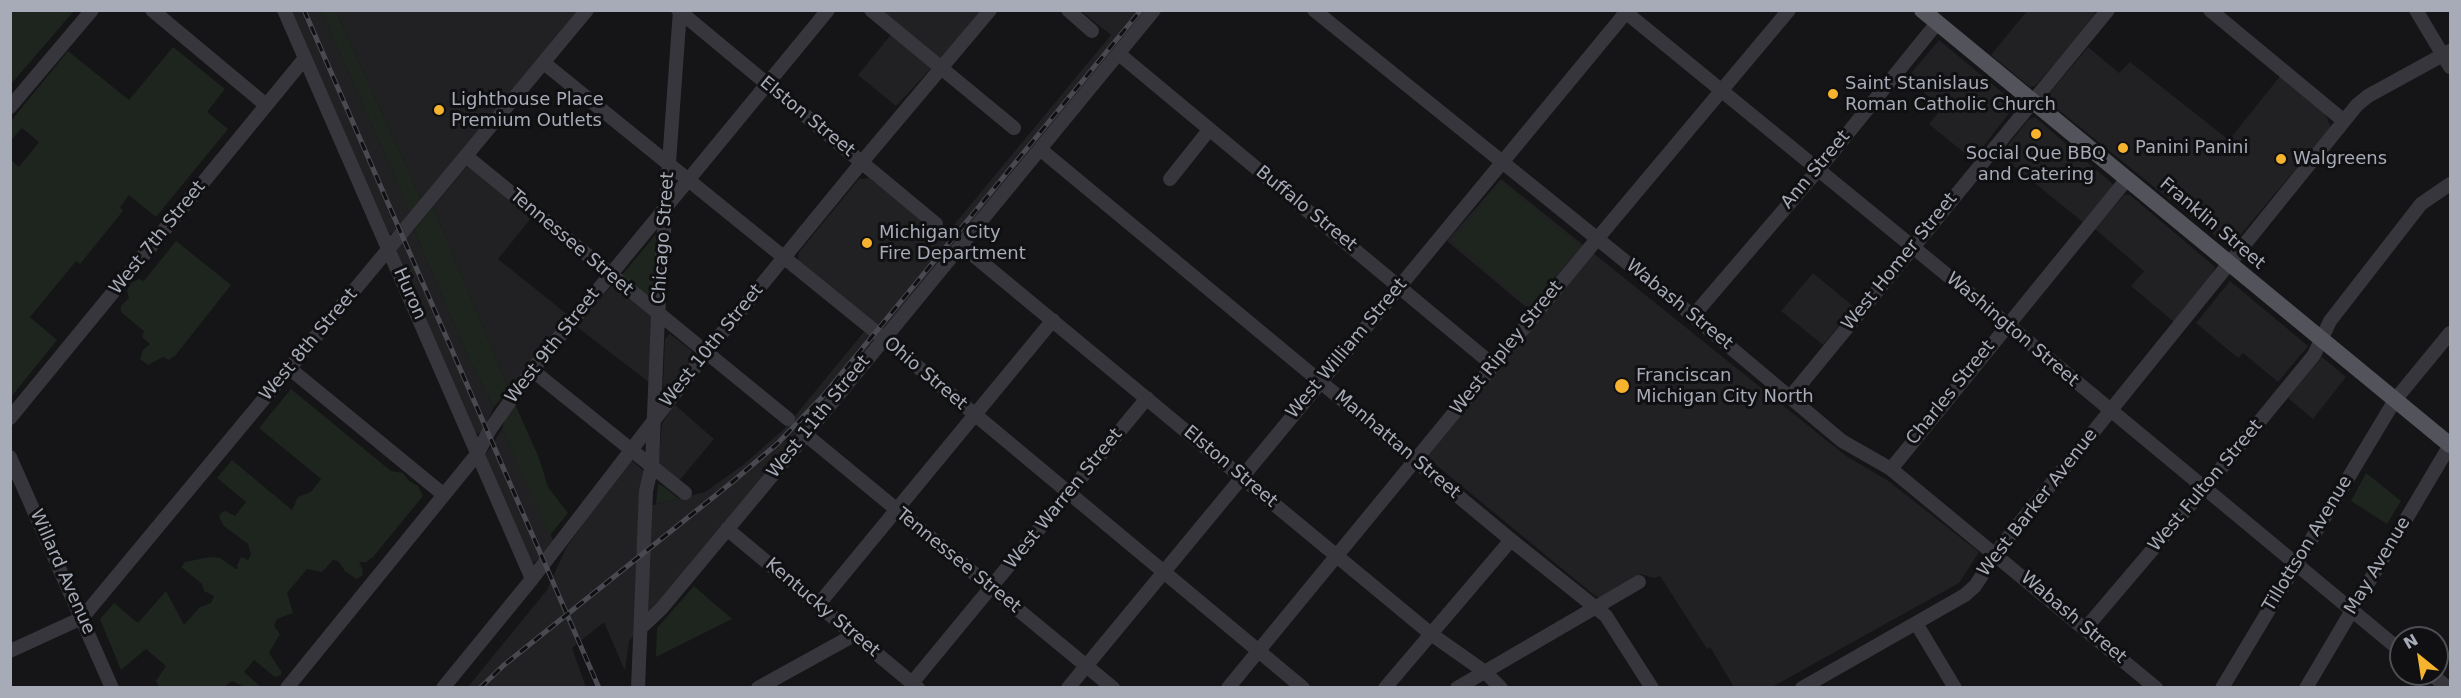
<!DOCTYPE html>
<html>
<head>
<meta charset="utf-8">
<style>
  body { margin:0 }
  #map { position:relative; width:2461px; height:698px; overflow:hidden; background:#151517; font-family:"DejaVu Sans",sans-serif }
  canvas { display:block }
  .frame { position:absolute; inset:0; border:12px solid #a6abb7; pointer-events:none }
  .north { position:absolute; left:2389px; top:626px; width:60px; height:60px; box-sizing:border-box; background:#101012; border:2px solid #4c4e54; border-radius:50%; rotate:330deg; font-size:16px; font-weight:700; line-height:24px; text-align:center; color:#a6abb7 }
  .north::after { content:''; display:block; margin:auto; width:21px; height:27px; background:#f5b32e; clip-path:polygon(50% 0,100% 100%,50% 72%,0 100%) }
</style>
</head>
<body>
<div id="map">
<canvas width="2461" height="698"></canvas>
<div class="frame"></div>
<div class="north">N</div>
</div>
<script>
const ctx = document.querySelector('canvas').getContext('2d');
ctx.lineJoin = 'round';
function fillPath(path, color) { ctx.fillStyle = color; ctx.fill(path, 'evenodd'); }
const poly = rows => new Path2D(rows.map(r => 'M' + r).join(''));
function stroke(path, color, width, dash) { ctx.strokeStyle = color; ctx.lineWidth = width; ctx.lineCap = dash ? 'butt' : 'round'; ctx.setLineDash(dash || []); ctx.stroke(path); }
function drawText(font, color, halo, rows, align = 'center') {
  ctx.font = font + ' "DejaVu Sans",sans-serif'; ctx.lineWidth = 6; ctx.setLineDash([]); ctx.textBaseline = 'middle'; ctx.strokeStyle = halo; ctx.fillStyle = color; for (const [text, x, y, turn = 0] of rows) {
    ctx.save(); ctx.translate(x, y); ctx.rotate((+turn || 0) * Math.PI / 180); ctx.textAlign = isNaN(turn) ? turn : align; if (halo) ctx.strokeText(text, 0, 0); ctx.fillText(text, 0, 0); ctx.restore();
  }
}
fillPath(poly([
  [289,11,321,11,401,191,410,215,392,233,389,233],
  [336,11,580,11,422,201],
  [880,11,980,11,940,59,896,106,858,75,898,26],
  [1081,11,1152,11,629,641,625,671,604,622,572,648,586,687,467,688,547,590,566,548,630,459,645,472,642,508,705,492,743,465,785,428,872,322,798,261,799,252,859,179,869,178,943,238,1111,35],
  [2027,11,2092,11,2098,15,2035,86,2030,87,1991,55],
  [1939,40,2016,104,1973,160,1929,124,1942,108,1907,78],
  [2088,47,2119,73,2130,62,2229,140,2281,75,2324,111,2331,127,2232,245,2226,245,2050,103,2047,96],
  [2035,117,2113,184,2113,187,2084,223,2000,155,2028,120],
  [468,165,532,217,498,259,568,315,509,389,433,207],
  [1501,179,1846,456,1887,480,1979,552,1959,583,1772,687,1734,687,1710,647,1707,649,1660,576,1654,578,1641,574,1601,598,1594,595,1429,459,1428,454,1539,318,1447,241],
  [2124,195,2130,195,2215,267,2210,279,2174,322,2131,286,2144,271,2095,229],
  [414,230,470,361,494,407,483,431,478,434,475,432,395,248],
  [1813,273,1854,307,1823,345,1781,311],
  [2230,281,2308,346,2278,382,2243,353,2238,358,2196,323],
  [612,285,653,316,650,383,577,327],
  [670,334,692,351,693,358,667,389,663,386,665,339],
  [2322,357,2346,377,2313,419,2288,398],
  [674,404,714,439,678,482,658,465,662,424],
  [502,429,554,542,539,559,531,564,485,460,486,454]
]), '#212124');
fillPath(poly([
  [11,10,74,11,11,84,10,11],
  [321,11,336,11,422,201,410,215,401,191],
  [173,47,225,89,207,112,228,129,156,217,129,195,120,207,123,211,80,264,76,261,30,317,57,340,11,397,11,160,19,167,39,142,22,128,12,139,11,121,68,51,129,100],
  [1501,182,1580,246,1530,306,1452,241],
  [433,207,509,389,494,407,470,361,414,230],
  [656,234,658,236,654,297,651,299,622,275],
  [176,241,231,285,175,356,169,360,163,357,148,365,140,359,143,350,150,344,142,337,144,331,121,312,121,306,129,298,127,290,132,282,139,279,144,281],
  [291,389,391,471,403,473,409,481,418,486,423,496,373,557,366,562,359,562,363,570,362,576,356,579,345,571,338,561,333,560,322,572,307,569,287,593,293,613,277,619,274,626,280,634,269,653,281,671,281,675,275,677,254,660,244,672,261,687,245,687,232,681,224,687,159,687,156,681,166,666,146,649,121,670,100,619,114,603,138,623,166,591,184,625,200,607,211,603,214,596,204,591,202,584,181,567,185,562,210,557,220,558,236,569,238,569,237,565,240,559,242,557,248,560,251,554,248,544,224,526,219,517,221,513,225,511,235,516,246,502,217,478,232,460,292,510,298,497,311,492,321,479,259,428],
  [515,404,539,458,548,487,568,513,550,535,502,429,505,419],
  [2366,473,2401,501,2387,524,2351,501],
  [658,484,663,486,679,499,656,504],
  [694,586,732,619,656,657,657,628]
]), '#1d251e');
stroke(poly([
  [152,10,266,105],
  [284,10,532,579],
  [678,10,936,224],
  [871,10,1014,128],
  [1068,10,1092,31],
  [1314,10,1693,316,1842,441,1891,469,2156,688],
  [1623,10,2007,324,2401,651],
  [2210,10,2344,121],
  [2416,10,2450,67],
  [1119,54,1493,365],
  [544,63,876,332,1303,688],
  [10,107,92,10],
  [1040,149,1511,540,1606,616,1652,688],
  [466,156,788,419],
  [1170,179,1209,130],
  [961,245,1431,634,1485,672,1501,688],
  [1693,316,1818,170,1937,23],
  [289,368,444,495],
  [532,370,685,493],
  [1791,396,2108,10],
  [10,418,305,58],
  [805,434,1113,688],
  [10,457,112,688],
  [1891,469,2127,179],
  [727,529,918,688],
  [818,605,1053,320],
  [1916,623,1955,688],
  [642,627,661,609,766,483,1154,10],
  [2085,629,2204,489,2314,355,2330,321,2421,204,2450,184],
  [10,651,82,618,587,10],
  [2431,674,2448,688],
  [912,683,1147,398],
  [287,688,478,453,489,431,532,370,828,10],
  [443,688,532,579,705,354,862,162,990,10],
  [638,688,646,491,652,465,658,315,680,10],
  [758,688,854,635],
  [1068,688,1628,10],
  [1228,688,1597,239,1789,10],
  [1385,688,1511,540],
  [1457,688,1639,582],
  [1802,688,1965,595,1975,586,2002,545,2357,105,2368,96,2450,51],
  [2222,688,2395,400,2450,333],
  [2306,688,2450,445]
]), '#36363c', 14);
stroke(poly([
  [1922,10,2450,445]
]), '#52535b', 16);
const rail = poly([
  [304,10,599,688],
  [480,688,504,665,731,483,777,444,823,396,1141,10]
]);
stroke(rail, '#494a51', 5);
stroke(rail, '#101012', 3, [9]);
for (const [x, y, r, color] of [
  [1833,94,6,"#f5b32e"],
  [439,110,6,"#f5b32e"],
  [2036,134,6,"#f5b32e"],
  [2123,148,6,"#f5b32e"],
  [2281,159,6,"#f5b32e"],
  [867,243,6,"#f5b32e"],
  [1622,386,8,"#f5b32e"]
]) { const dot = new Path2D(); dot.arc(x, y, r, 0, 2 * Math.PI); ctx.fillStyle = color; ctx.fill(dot); stroke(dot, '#101012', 2); }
drawText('18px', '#a6abb7', '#101012', [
  ["Saint Stanislaus",1845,84],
  ["Roman Catholic Church",1845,105],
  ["Lighthouse Place",451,100],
  ["Premium Outlets",451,121],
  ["Panini Panini",2135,148],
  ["Social Que BBQ",2036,154,"center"],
  ["and Catering",2036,175,"center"],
  ["Walgreens",2293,159],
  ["Michigan City",879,233],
  ["Fire Department",879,254],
  ["Franciscan",1636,376],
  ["Michigan City North",1636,397]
], 'left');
drawText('18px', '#a6abb7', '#101012', [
  ["Elston Street",807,117,39],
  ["Ann Street",1816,170,-50],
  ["Buffalo Street",1306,209,39],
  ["Franklin Street",2212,224,40],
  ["West 7th Street",158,238,-51],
  ["Chicago Street",664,238,-86],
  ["Tennessee Street",571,243,40],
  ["West Homer Street",1900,262,-51],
  ["Huron",409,294,66],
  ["Wabash Street",1679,305,39],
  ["Washington Street",2012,330,40],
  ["West 8th Street",309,345,-50],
  ["West 9th Street",553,346,-52],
  ["West 10th Street",712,346,-51],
  ["West Ripley Street",1507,348,-51],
  ["West William Street",1347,349,-50],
  ["Ohio Street",925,374,40],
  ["Charles Street",1951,393,-51],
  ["West 11th Street",819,417,-51],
  ["Manhattan Street",1397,445,40],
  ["Elston Street",1230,467,40],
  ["West Fulton Street",2206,486,-50],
  ["West Warren Street",1064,499,-51],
  ["West Barker Avenue",2038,503,-52],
  ["Tillottson Avenue",2308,544,-59],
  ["Tennessee Street",958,561,39],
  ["May Avenue",2378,566,-59],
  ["Willard Avenue",62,572,66],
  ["Kentucky Street",822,608,40],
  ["Wabash Street",2073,618,40]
]);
</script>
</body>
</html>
